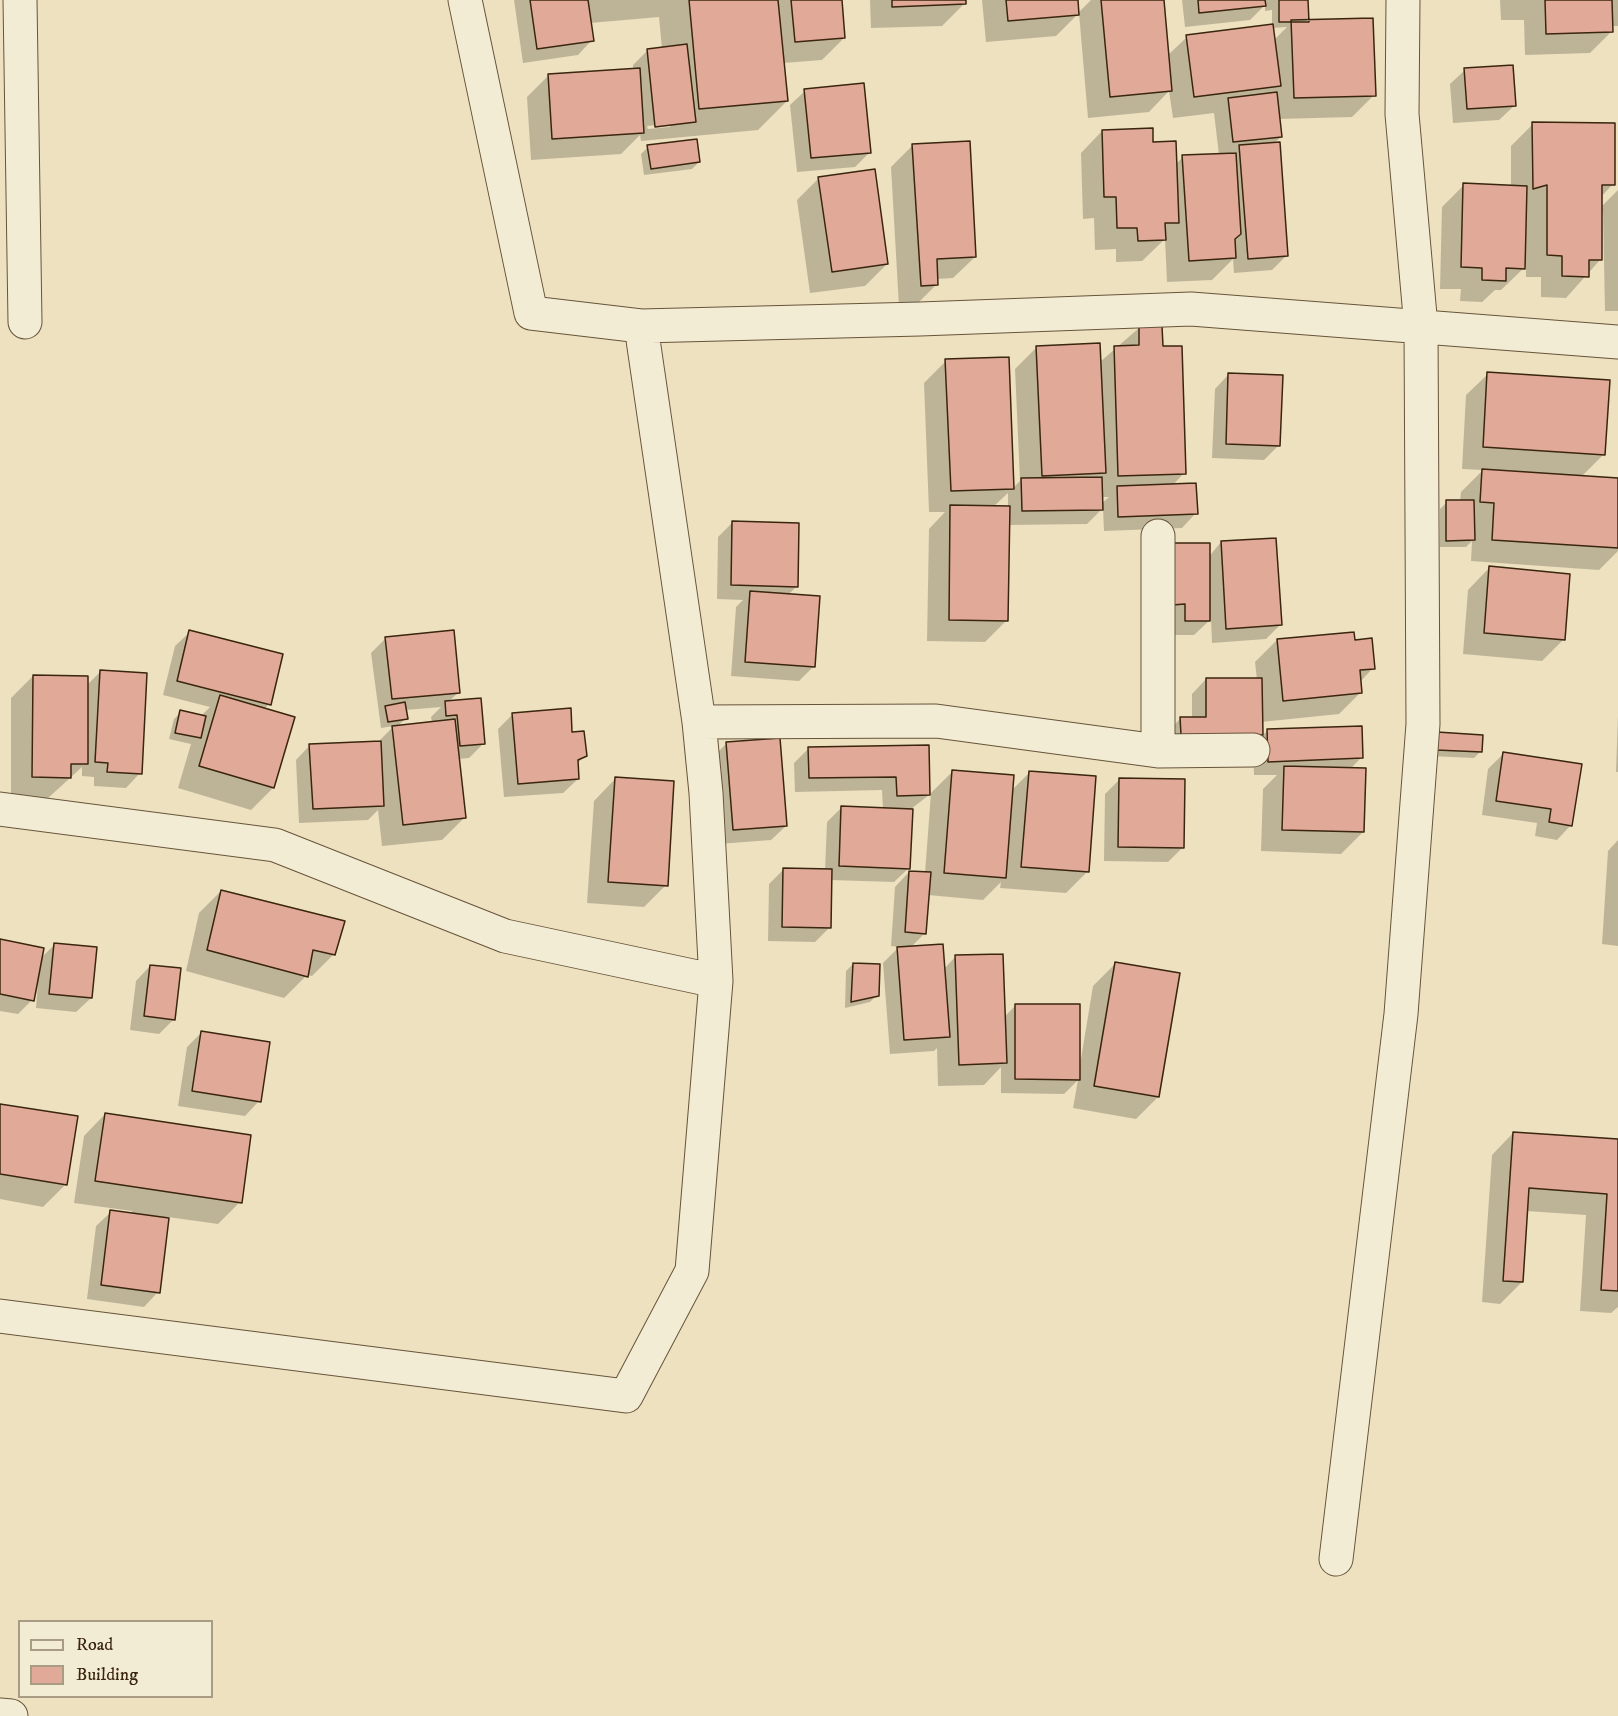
<!DOCTYPE html>
<html>
<head>
<meta charset="utf-8">
<style>
  body { margin:0 }
  #map { position:relative; width:1618px; height:1716px; overflow:hidden; background:#ede1bf; font-family:"IM FELL DW Pica",serif }
  canvas { display:block }
  .legend { position:absolute; left:18px; top:1620px; width:195px; height:78px; box-sizing:border-box; background:#f3ecd5; border:2px solid #a99c85; margin:0; padding:8px 10px; list-style:none; font-size:18px; color:#3a250e }
  .legend li { display:flex; align-items:center; gap:12px; height:30px }
  .legend b { width:30px; border:2px solid #a99c85 }
</style>
</head>
<body>
<div id="map">
<canvas width="1618" height="1716"></canvas>
<ul class="legend">
<li><b style="height:8px;background:#f3ecd5"></b>Road</li>
<li><b style="height:16px;background:#e1a998"></b>Building</li>
</ul>
</div>
<script>
const ctx = document.querySelector('canvas').getContext('2d');
ctx.lineJoin = 'round';
function fillPath(path, color) { ctx.fillStyle = color; ctx.fill(path, 'evenodd'); }
const poly = rows => new Path2D(rows.map(r => 'M' + r).join(''));
function stroke(path, color, width, dash) { ctx.strokeStyle = color; ctx.lineWidth = width; ctx.lineCap = dash ? 'butt' : 'round'; ctx.setLineDash(dash || []); ctx.stroke(path); }
fillPath(poly([
  [514,0,841,0,844,38,822,60,783,63,787,101,758,130,641,141,640,135,621,154,531,160,527,97,549,75,633,70,633,65,647,51,662,49,659,17,590,23,592,40,578,55,523,63],
  [670,124,670,127,648,129,647,126],
  [870,0,964,0,964,4,942,26,871,28],
  [982,0,1076,0,1077,14,1091,0,1162,0,1167,56,1187,37,1272,26,1272,10,1265,11,1265,5,1250,20,1185,27,1182,0,1305,0,1307,21,1374,95,1352,117,1279,119,1281,137,1273,144,1287,255,1272,270,1234,273,1233,259,1212,280,1167,282,1165,239,1142,261,1116,262,1116,249,1095,250,1094,218,1083,219,1081,153,1102,131,1151,143,1176,164,1183,157,1219,155,1214,113,1173,118,1169,91,1149,112,1088,118,1079,13,1056,36,986,42],
  [1287,27,1274,40,1272,28],
  [1500,0,1618,0,1618,26,1611,26,1612,31,1590,53,1525,55,1524,20,1501,20],
  [1465,70,1514,106,1499,120,1453,123,1450,84],
  [805,91,870,152,855,167,797,172,790,105],
  [1533,124,1613,184,1600,198,1600,208,1618,190,1618,311,1605,311,1603,212,1600,212,1600,260,1566,298,1541,297,1541,277,1526,277,1526,266,1501,290,1495,290,1482,302,1460,301,1461,289,1440,289,1442,207,1464,185,1511,187,1511,146],
  [913,145,975,257,953,278,937,279,937,284,915,306,899,307,891,167],
  [648,147,699,162,692,169,644,175,641,154],
  [819,178,887,264,865,286,810,293,797,200],
  [1139,328,1162,348,1184,473,1172,486,1196,513,1182,528,1104,531,1103,508,1087,524,1008,525,1007,620,985,642,927,641,929,529,945,512,929,512,924,383,946,361,1007,359,1012,489,1020,481,1015,369,1037,347,1100,362],
  [1008,493,1008,507,993,507],
  [1101,497,1109,497,1101,504],
  [1229,374,1279,445,1264,460,1212,458,1215,389],
  [1488,374,1603,455,1581,477,1618,479,1618,551,1599,570,1471,561,1472,541,1466,547,1440,547,1440,509,1447,502,1460,502,1461,492,1483,470,1462,469,1466,395],
  [732,523,797,586,788,595,814,666,799,681,731,676,736,607,743,600,717,599,718,537],
  [1221,542,1280,625,1266,639,1212,643,1211,619,1194,635,1171,635,1158,619],
  [1489,568,1564,639,1542,661,1463,654,1468,590],
  [190,632,269,704,264,709,273,788,251,810,178,788,191,744,169,739,174,719,181,712,201,716,210,707,163,695,175,646],
  [386,638,459,692,448,702,483,744,469,758,458,759,464,818,442,840,382,846,378,810,368,820,299,823,296,760,310,745,378,742,394,726,381,728,371,653],
  [441,707,431,717,432,723,398,726,406,718,405,710],
  [1277,640,1354,641,1373,668,1360,682,1361,692,1339,714,1261,722,1261,737,1268,730,1361,758,1350,769,1363,832,1341,854,1261,851,1263,789,1277,775,1254,775,1253,742,1247,749,1166,733,1181,718,1192,718,1192,694,1206,679,1257,680,1255,662],
  [100,672,140,773,126,788,94,786,94,777,82,776,82,767,47,799,11,798,11,698,33,676,86,686],
  [513,714,571,734,585,755,577,764,578,779,563,793,504,797,498,729],
  [1618,715,1618,772,1616,772],
  [1431,741,1481,751,1474,758,1430,756],
  [727,743,786,826,771,840,719,844,712,758],
  [928,747,929,795,911,809,909,868,894,882,830,880,830,927,815,942,768,941,769,884,783,870,825,871,827,822,841,808,883,810,882,790,795,792,794,763,809,748],
  [1503,754,1571,825,1557,840,1535,836,1537,823,1482,815,1488,769],
  [952,772,1011,791,1029,773,1088,871,1066,893,1000,888,1001,882,983,900,928,895,925,933,910,948,944,969,956,956,1004,1017,1016,1005,1080,1065,1093,986,1115,964,1158,1097,1136,1119,1073,1108,1078,1080,1064,1094,1001,1093,1001,1067,984,1085,938,1086,937,1048,934,1051,890,1054,883,963,899,947,891,946,895,887,909,872,925,873,931,793],
  [615,779,666,885,644,907,587,903,594,801],
  [1120,779,1182,848,1168,862,1104,861,1105,794],
  [1618,840,1618,946,1602,944,1608,851],
  [221,891,334,954,312,976,307,975,284,998,186,971,199,913],
  [0,940,40,959,55,944,91,998,76,1012,36,1008,38,982,36,982,32,1000,18,1014,0,1011],
  [853,964,877,995,870,1002,845,1008,846,971],
  [150,966,174,1019,159,1034,130,1030,136,981],
  [201,1033,259,1101,245,1116,178,1106,187,1047],
  [0,1106,65,1185,43,1207,0,1199],
  [105,1114,240,1202,218,1224,168,1217,158,1292,144,1307,87,1299,96,1226,111,1212,132,1214,132,1211,74,1203,84,1136],
  [1513,1133,1618,1141,1618,1307,1611,1313,1580,1311,1586,1215,1526,1211,1522,1282,1500,1304,1482,1302,1492,1155]
]), '#0003');
const building = poly([
  [530,0,588,0,594,41,537,49,530,0],
  [689,0,778,0,788,101,699,109,689,0],
  [791,0,842,0,845,38,795,42,791,0],
  [892,0,966,0,966,4,892,7,892,0],
  [1006,0,1078,0,1079,15,1008,21,1006,0],
  [1101,0,1164,0,1172,91,1110,97,1101,0],
  [1198,0,1265,0,1266,6,1199,13,1198,0],
  [1279,0,1308,0,1309,22,1279,22,1279,0],
  [1545,0,1612,0,1613,32,1546,34,1545,0],
  [1373,18,1376,96,1294,98,1291,20,1373,18],
  [1273,24,1281,86,1194,97,1186,35,1273,24],
  [687,44,696,122,655,127,647,49,687,44],
  [1513,65,1516,106,1467,109,1464,68,1513,65],
  [640,68,644,133,552,139,548,74,640,68],
  [864,83,871,153,811,158,804,89,864,83],
  [1277,92,1282,137,1233,142,1228,98,1277,92],
  [1532,122,1615,123,1615,185,1602,185,1602,260,1589,260,1589,277,1562,276,1562,256,1547,255,1547,185,1533,189,1532,122],
  [1153,128,1153,142,1176,141,1179,223,1165,223,1166,240,1138,241,1137,228,1117,228,1116,197,1104,197,1102,130,1153,128],
  [697,139,700,162,651,169,647,145,697,139],
  [970,141,976,257,937,259,938,285,921,286,912,144,970,141],
  [1280,142,1288,256,1248,259,1239,145,1280,142],
  [1236,153,1241,234,1235,239,1236,258,1189,261,1182,155,1236,153],
  [875,169,888,264,832,272,818,177,875,169],
  [1463,183,1527,186,1525,269,1506,268,1506,281,1482,280,1482,268,1461,267,1463,183],
  [1139,326,1162,326,1163,346,1182,346,1186,474,1118,476,1114,346,1139,345,1139,326],
  [1100,343,1106,473,1042,476,1036,346,1100,343],
  [1009,357,1014,489,951,491,945,359,1009,357],
  [1487,372,1610,380,1605,455,1483,447,1487,372],
  [1228,373,1283,375,1280,446,1226,444,1228,373],
  [1482,469,1618,478,1618,548,1492,540,1494,503,1480,502,1482,469],
  [1102,477,1103,510,1022,511,1021,478,1102,477],
  [1196,483,1198,514,1118,517,1117,486,1196,483],
  [1446,500,1474,500,1475,540,1446,541,1446,500],
  [950,505,1010,506,1008,621,949,620,950,505],
  [732,521,799,523,798,587,731,585,732,521],
  [1276,538,1282,625,1226,629,1221,541,1276,538],
  [1172,543,1210,543,1210,621,1185,621,1185,604,1172,605,1172,543],
  [1489,566,1570,574,1565,640,1484,633,1489,566],
  [750,591,820,596,815,667,745,662,750,591],
  [189,630,283,654,271,705,177,681,189,630],
  [454,630,460,693,392,699,385,637,454,630],
  [1354,632,1355,640,1372,638,1375,669,1360,670,1362,693,1283,701,1277,639,1354,632],
  [100,670,147,673,142,774,107,772,108,763,95,762,100,670],
  [33,675,88,676,88,764,71,764,71,778,32,777,33,675],
  [1206,678,1262,678,1263,735,1181,735,1180,717,1206,717,1206,678],
  [220,695,295,717,274,788,199,766,220,695],
  [481,698,485,744,460,746,457,715,446,716,445,701,481,698],
  [405,702,408,719,388,722,385,706,405,702],
  [571,708,572,732,584,731,587,756,578,760,579,779,518,784,512,713,571,708],
  [180,710,206,716,201,738,175,733,180,710],
  [455,719,466,818,403,825,392,726,455,719],
  [1362,726,1363,758,1268,762,1267,729,1362,726],
  [1437,732,1483,735,1482,752,1436,750,1437,732],
  [780,738,787,826,733,830,726,742,780,738],
  [381,741,384,806,313,809,309,744,381,741],
  [929,745,930,795,897,796,896,777,809,778,808,747,929,745],
  [1503,752,1582,764,1572,826,1549,822,1551,809,1496,801,1503,752],
  [1284,766,1366,768,1364,832,1282,830,1284,766],
  [952,770,1014,775,1006,878,944,873,952,770],
  [1029,771,1096,776,1089,872,1021,867,1029,771],
  [615,777,674,781,668,886,608,882,615,777],
  [1119,778,1185,779,1184,848,1118,847,1119,778],
  [841,806,913,809,910,869,839,866,841,806],
  [783,868,832,869,831,928,782,927,783,868],
  [909,871,931,872,926,934,905,932,909,871],
  [221,890,345,921,335,955,313,950,308,977,207,950,221,890],
  [0,939,44,948,34,1001,0,994,0,939],
  [54,943,97,947,92,998,49,994,54,943],
  [943,944,950,1037,904,1040,897,947,943,944],
  [1003,954,1007,1063,959,1065,955,955,1003,954],
  [1115,962,1180,973,1159,1097,1094,1086,1115,962],
  [853,963,880,964,879,996,851,1002,853,963],
  [150,965,181,968,175,1020,144,1016,150,965],
  [1015,1004,1080,1004,1080,1080,1015,1079,1015,1004],
  [201,1031,270,1042,261,1102,192,1091,201,1031],
  [0,1104,78,1116,67,1185,0,1174,0,1104],
  [105,1113,251,1135,242,1203,95,1181,105,1113],
  [1513,1132,1618,1139,1618,1291,1601,1290,1607,1194,1529,1188,1523,1282,1503,1281,1513,1132],
  [110,1210,169,1218,160,1293,101,1285,110,1210]
]);
fillPath(building, '#e1a998');
stroke(building, '#3a250e', 1.5);
const street = poly([
  [20,0,25,322],
  [641,326,920,319,1191,309,1618,342],
  [699,722,936,721,1158,751,1158,536],
  [1158,751,1253,750],
  [0,809,275,845,505,936,716,981,706,793,699,722,641,326,531,313,465,0],
  [0,1316,626,1396,692,1271,716,981],
  [1336,1559,1401,1014,1423,724,1421,327,1402,114,1403,0],
  [0,1715,11,1716]
]);
stroke(street, '#67543a', 35);
stroke(street, '#f3ecd5', 33);
</script>
</body>
</html>
